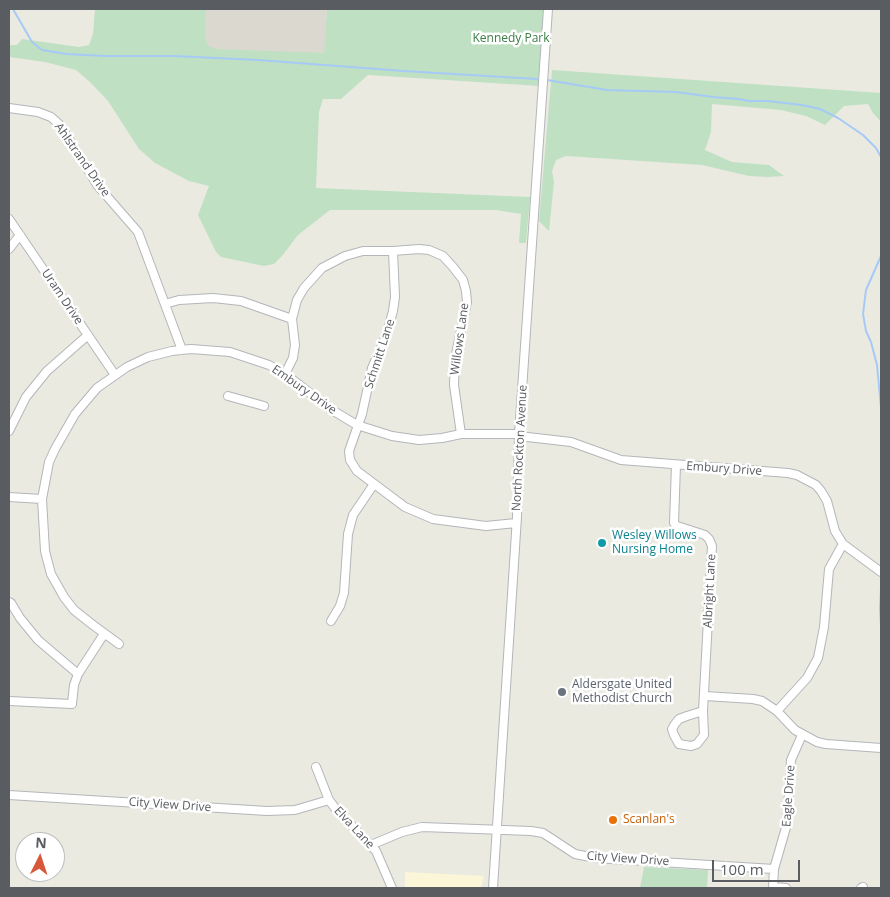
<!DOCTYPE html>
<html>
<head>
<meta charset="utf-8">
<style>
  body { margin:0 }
  #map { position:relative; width:890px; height:897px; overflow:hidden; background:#ebeae1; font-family:"Open Sans",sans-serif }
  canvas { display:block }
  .frame { position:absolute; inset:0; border:10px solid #595c60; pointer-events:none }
  .north { position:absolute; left:15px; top:832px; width:50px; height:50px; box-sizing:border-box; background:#fff; border:1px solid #bdbebf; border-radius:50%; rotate:4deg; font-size:14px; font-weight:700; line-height:20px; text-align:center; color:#595c60 }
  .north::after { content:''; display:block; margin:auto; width:18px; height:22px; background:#d7593b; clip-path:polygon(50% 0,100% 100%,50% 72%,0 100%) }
  .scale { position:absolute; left:712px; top:860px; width:88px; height:22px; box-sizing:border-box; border:2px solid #595c60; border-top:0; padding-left:6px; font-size:15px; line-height:18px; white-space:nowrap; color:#595c60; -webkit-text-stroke:4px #fff; paint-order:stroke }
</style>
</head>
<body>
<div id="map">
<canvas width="890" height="897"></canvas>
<div class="frame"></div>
<div class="north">N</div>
<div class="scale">100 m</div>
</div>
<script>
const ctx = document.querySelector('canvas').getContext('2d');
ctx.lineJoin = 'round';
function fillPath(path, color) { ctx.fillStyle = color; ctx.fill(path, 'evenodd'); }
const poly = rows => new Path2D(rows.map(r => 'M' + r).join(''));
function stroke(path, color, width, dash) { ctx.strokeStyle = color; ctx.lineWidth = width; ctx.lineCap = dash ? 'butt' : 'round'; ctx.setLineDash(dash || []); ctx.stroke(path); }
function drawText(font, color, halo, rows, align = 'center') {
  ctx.font = font + ' "Open Sans",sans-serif'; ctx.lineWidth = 5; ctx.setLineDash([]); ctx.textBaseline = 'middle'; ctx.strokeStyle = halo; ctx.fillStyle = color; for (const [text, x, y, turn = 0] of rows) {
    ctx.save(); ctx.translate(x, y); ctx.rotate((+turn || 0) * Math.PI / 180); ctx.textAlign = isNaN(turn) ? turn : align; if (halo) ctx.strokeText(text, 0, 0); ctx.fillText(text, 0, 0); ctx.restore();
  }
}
fillPath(poly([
  [405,872,484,876,481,888,405,888]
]), '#faf6d7');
fillPath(poly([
  [98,9,327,9,324,59,95,43]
]), '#dbd9cf');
fillPath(poly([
  [95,9,206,9,205,37,208,46,217,49,324,53,327,9,544,9,539,86,368,75,341,99,323,99,319,112,316,188,530,197,526,243,519,243,521,214,496,210,330,210,298,235,282,256,274,264,264,266,221,257,216,252,198,215,209,186,189,181,155,163,139,149,108,101,91,83,76,70,45,62,9,57,9,45,17,45,22,39,79,47,89,45,93,34],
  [552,70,881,93,881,122,873,113,868,104,844,106,825,125,806,116,781,110,712,104,711,132,705,150,732,162,769,165,784,176,768,177,749,176,702,165,566,156,556,160,552,171,554,182,549,231,539,221],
  [644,867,708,870,707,888,640,888]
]), '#bfe0c3');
stroke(poly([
  [13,9,32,42,42,50,66,54,105,56,174,56,258,60,404,71,537,79],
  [547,80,607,90,676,92,713,97,739,99,749,101,768,101,802,105,820,109,838,118,863,135,876,148,881,157],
  [881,256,866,290,863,314,866,331,871,342,877,365,881,408],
  [881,588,880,609,881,626]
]), '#a6caf6', 2);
const minor = poly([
  [9,108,38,112,51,117,60,125,98,186,138,232,182,350],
  [9,219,115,375],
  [9,249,20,235],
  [393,251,395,297,393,311,386,336,372,368,362,414,349,451,350,460,357,471,405,507,433,519,486,526,516,523],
  [165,304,179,300,213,298,241,301,292,319],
  [285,374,293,358,295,345,292,319,297,300,304,288,322,268,345,256,363,251,393,251,419,249,429,250,443,256,453,267,463,280,466,291,467,302,455,359,454,385,461,434],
  [228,396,264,406],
  [9,431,26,397,47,371,88,335],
  [519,436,571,442,621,460,788,473,797,475,816,485,821,491,827,501,835,531,843,544,881,572],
  [676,465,674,523,677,526,705,535,709,539,712,546,703,711,704,735,697,744,691,746,679,744,674,735,672,729,675,724,679,719,687,716,703,711],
  [9,497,42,499],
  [9,602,11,603,20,618,38,640,78,674],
  [331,621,340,606,344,593,348,534,353,515,374,484],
  [119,644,93,625,74,610,64,597,51,574,45,551,42,499,49,462,55,449,75,414,97,388,127,367,148,357,172,351,191,349,230,352,269,365,285,374,332,410,357,425,392,436,419,440,442,438,461,434,519,434],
  [705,696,753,699,762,701,777,711,795,730,817,742,826,744,881,748],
  [9,701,72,704,74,685,78,674,104,634],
  [777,711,807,678,818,658,824,627,829,569,843,544],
  [316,767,329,800,335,808,376,851,392,888],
  [9,795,267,811,295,810,329,800],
  [371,845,402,832,422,827,531,831,543,833,575,854,596,858,774,869],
  [773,887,786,888],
  [493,888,517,517,519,434,548,9],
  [773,888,774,869,787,824,791,760,802,735],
  [861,888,863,887]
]);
stroke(minor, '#b3b6ba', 10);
stroke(minor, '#fff', 8);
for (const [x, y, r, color] of [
  [602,543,5,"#0f9aa8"],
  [562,692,5,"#6b7280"],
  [613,820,5,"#e8710a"]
]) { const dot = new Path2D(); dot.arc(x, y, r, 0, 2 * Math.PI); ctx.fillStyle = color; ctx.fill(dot); stroke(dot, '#fff', 2); }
drawText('12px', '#3c7d46', '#fff', [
  ["Kennedy Park",511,39]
]);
drawText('12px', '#595c60', '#fff', [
  ["Ahlstrand Drive",82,160,55],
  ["Uram Drive",62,297,56],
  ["Willows Lane",460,339,-82],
  ["Schmitt Lane",380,354,-72],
  ["Embury Drive",304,390,35],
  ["North Rockton Avenue",520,448,-87],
  ["Embury Drive",724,469,4],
  ["Albright Lane",710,591,-87],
  ["Eagle Drive",789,796,-86],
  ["City View Drive",170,805,4],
  ["Elva Lane",354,828,47],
  ["City View Drive",628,859,4]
]);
drawText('12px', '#0d838f', '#fff', [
  ["Wesley Willows",612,536],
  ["Nursing Home",612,550]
], 'left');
drawText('12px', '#5b616d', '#fff', [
  ["Aldersgate United",572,685],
  ["Methodist Church",572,699]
], 'left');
drawText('12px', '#c56008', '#fff', [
  ["Scanlan's",623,820]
], 'left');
</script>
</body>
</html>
